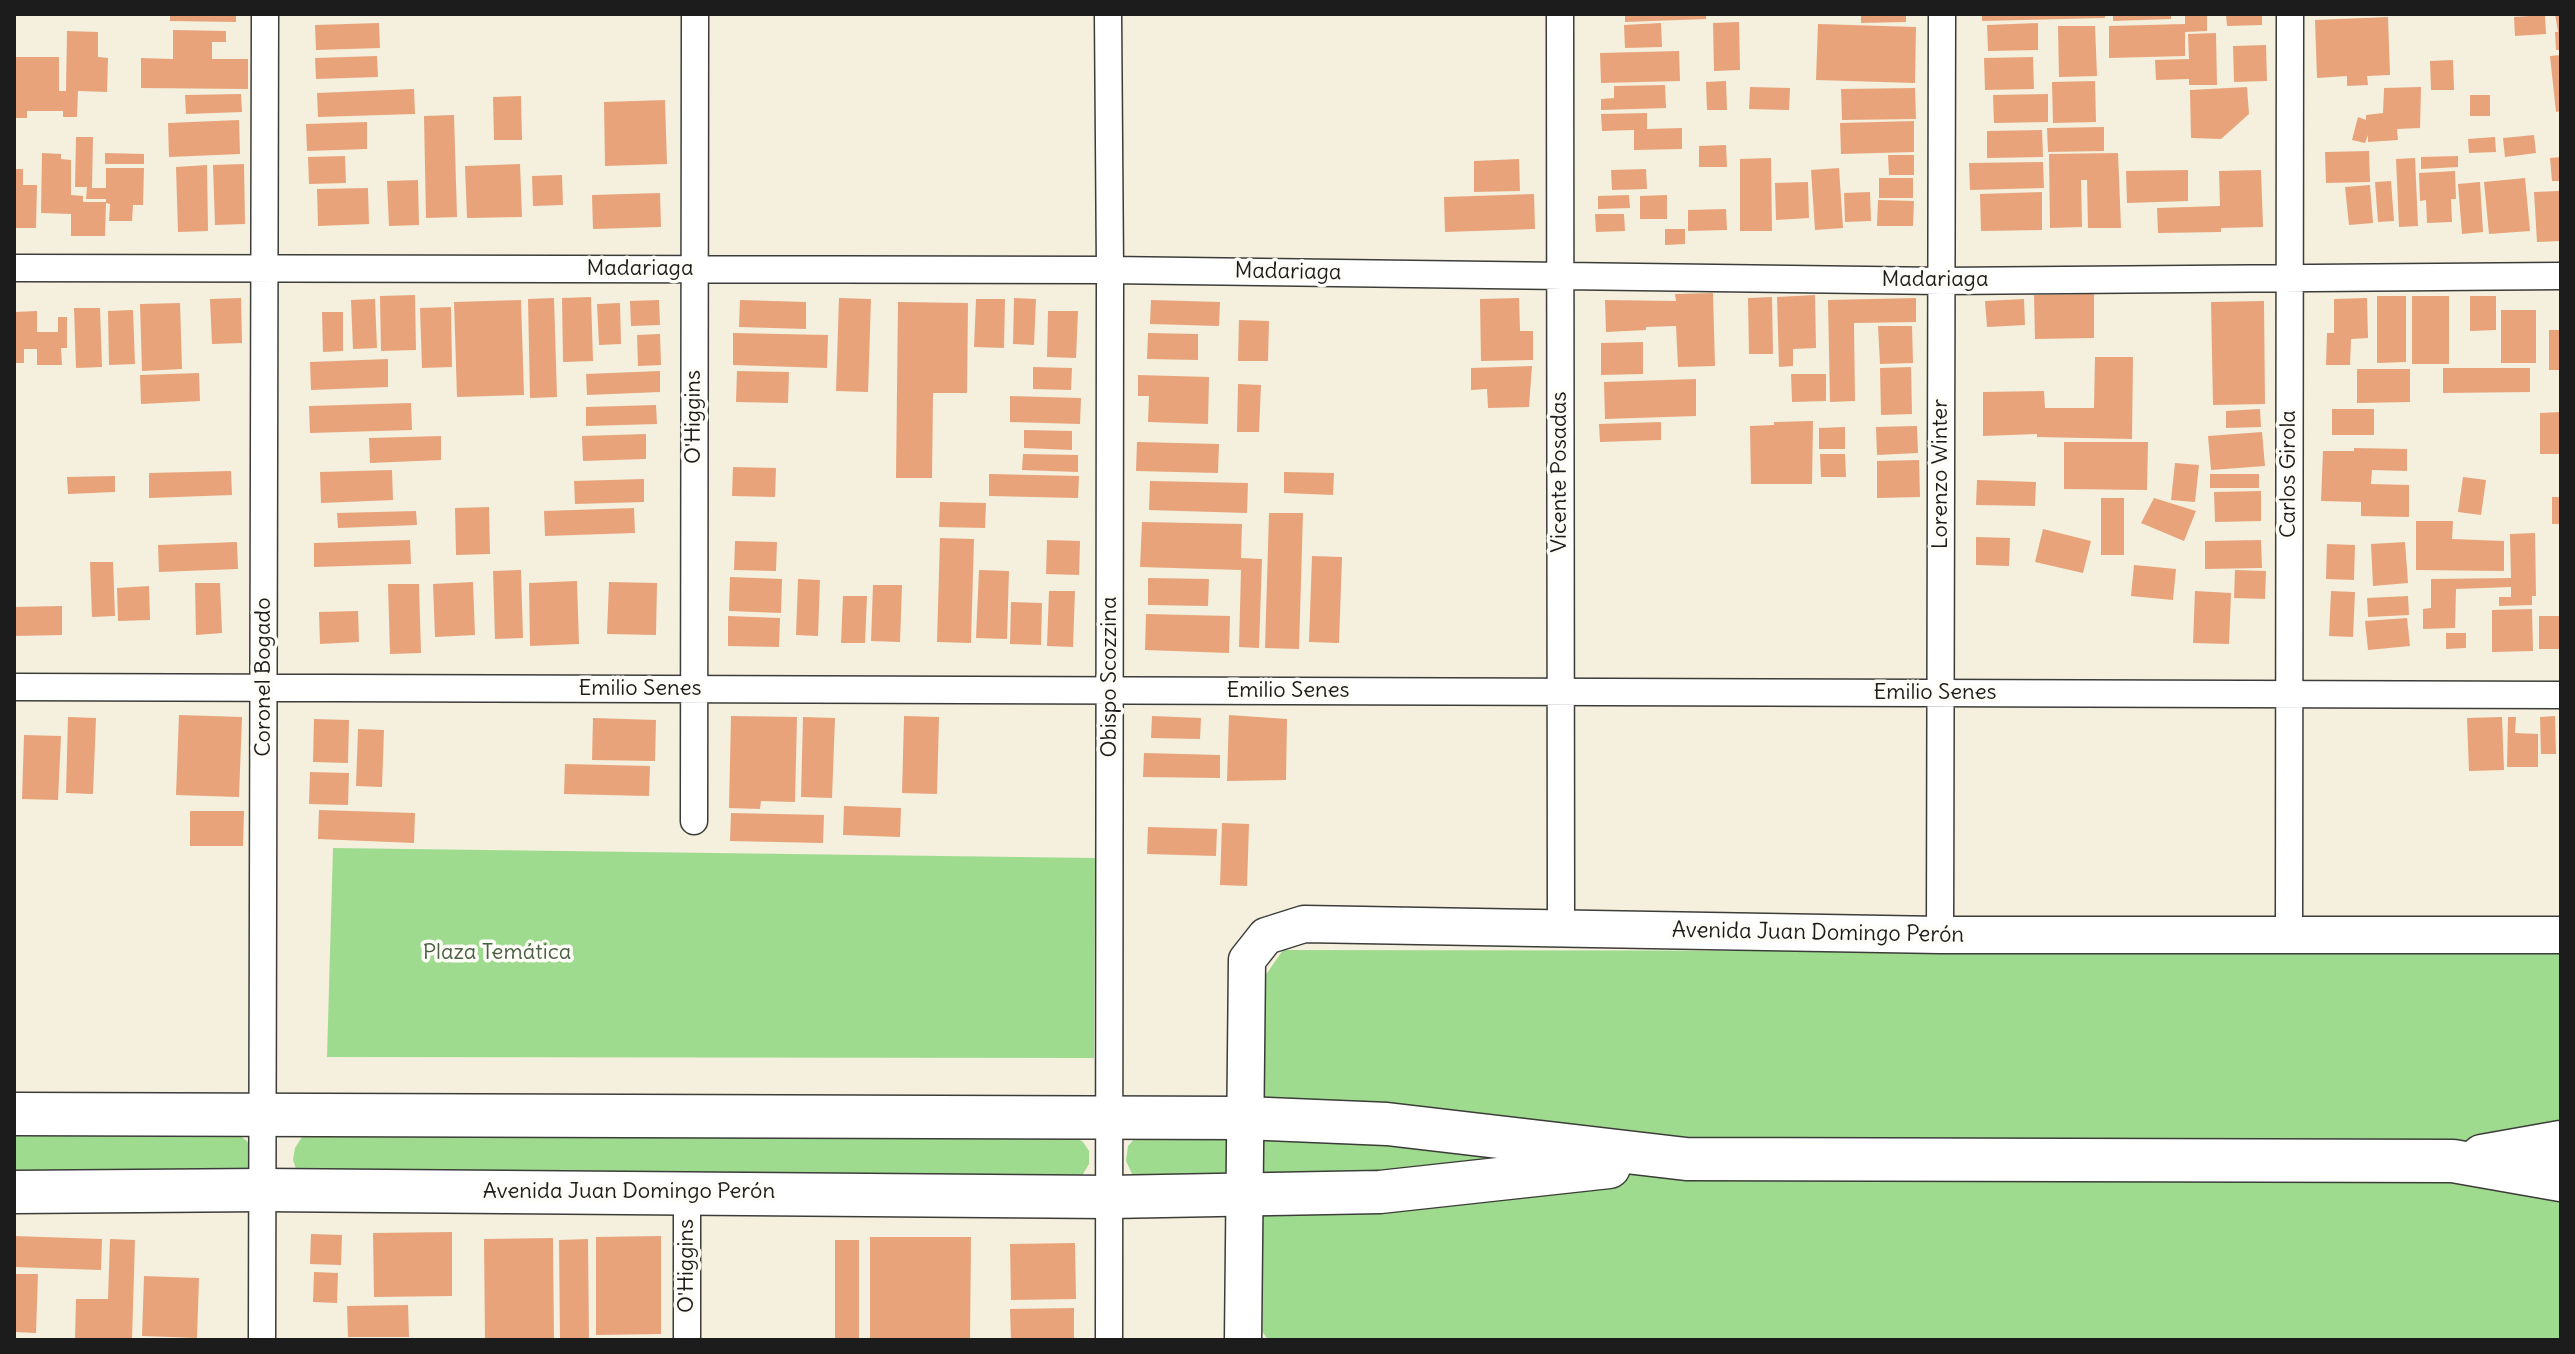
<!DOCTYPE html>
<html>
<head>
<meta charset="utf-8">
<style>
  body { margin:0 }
  #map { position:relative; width:2575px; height:1354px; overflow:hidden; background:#f4f0dd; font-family:Delius,sans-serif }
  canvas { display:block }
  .frame { position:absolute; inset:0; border:16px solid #1c1c1c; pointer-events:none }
</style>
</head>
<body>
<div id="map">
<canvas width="2575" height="1354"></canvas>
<div class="frame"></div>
</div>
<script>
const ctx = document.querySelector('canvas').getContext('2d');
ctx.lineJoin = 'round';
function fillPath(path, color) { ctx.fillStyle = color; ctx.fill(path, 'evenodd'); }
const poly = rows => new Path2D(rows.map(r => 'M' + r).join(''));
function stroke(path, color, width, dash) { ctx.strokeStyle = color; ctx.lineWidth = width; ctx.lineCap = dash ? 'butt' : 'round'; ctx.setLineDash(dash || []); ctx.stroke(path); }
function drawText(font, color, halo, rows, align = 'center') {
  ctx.font = font + ' Delius,sans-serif'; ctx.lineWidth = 7; ctx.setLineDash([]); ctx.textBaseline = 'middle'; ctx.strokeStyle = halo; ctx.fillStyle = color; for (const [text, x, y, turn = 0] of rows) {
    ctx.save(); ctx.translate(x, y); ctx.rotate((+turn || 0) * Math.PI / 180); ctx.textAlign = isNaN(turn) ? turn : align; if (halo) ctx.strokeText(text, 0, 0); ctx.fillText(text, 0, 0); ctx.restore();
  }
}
fillPath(poly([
  [333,848,1095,858,1094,1058,327,1057],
  [1283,950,2561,952,2561,1340,1268,1340,1262,1331,1265,976],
  [311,1132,1073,1135,1083,1142,1089,1151,1089,1164,1083,1174,1075,1179,297,1172,293,1160,295,1148,302,1137],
  [14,1133,236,1133,247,1141,252,1150,252,1163,246,1173,14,1179],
  [1138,1135,1229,1136,1231,1179,1133,1176,1126,1161,1128,1146]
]), '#9fdb8e');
fillPath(poly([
  [170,14,236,14,236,22,170,21],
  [1625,14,1706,14,1706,19,1625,22],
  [1861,14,1906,14,1906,22,1861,23],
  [1982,14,2105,14,2105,18,1982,21],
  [2113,14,2171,14,2171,19,2113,21],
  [2185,14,2207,14,2207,31,2185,32,2185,56,2109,58,2109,26,2185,24],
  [2226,14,2262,14,2262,25,2227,26],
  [2555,14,2561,14,2561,50,2556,50,2555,32,2558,32],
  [2545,15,2546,34,2515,36,2514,17],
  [2388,17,2390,75,2367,76,2368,85,2347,86,2347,76,2317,78,2315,20],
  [1739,22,1740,70,1714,71,1713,23],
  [379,23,380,48,316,50,315,25],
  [1661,23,1662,47,1625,48,1624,25],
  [2038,23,2038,50,1988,51,1987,25],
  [1818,24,1916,27,1915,83,1816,80],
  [2058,26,2095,26,2097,76,2059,77],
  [173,30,226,31,226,42,212,42,212,59,248,59,248,89,141,88,141,58,173,59],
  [67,31,98,32,98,57,108,58,107,92,78,91,77,117,63,117,63,111,27,111,27,118,14,118,14,57,59,57,59,91,66,91],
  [2216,33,2217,85,2189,85,2189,79,2156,80,2155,60,2189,59,2188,34],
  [2266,45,2267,81,2234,82,2233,46],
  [1679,51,1680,81,1601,83,1600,53],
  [2561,55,2561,111,2556,112,2550,56],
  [377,56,378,77,316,79,315,58],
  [2033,57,2034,89,1985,90,1984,58],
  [2453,60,2454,90,2431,90,2430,61],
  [1726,81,1727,110,1707,110,1706,82],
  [2095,81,2096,122,2053,123,2052,82],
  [1665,85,1666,108,1601,110,1601,99,1614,98,1614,86],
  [1750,87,1790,88,1789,110,1749,109],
  [2247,87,2249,114,2221,139,2191,138,2190,90],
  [2421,87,2420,128,2397,129,2398,140,2368,142,2368,135,2365,143,2352,140,2358,117,2366,120,2366,115,2383,113,2384,88],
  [1915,88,1916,119,1842,120,1841,89],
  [414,89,415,114,318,117,317,93],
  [241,94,242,112,186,114,185,95],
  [2048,94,2048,122,1994,123,1993,95],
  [2470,95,2490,95,2490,116,2470,116],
  [521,96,522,140,494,140,493,97],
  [665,100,667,164,605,166,604,102],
  [1647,113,1647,129,1682,128,1682,149,1634,150,1634,130,1602,131,1601,114],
  [454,115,457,217,426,218,424,116],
  [239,120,240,154,169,157,168,123],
  [1914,121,1914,152,1841,154,1840,123],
  [367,122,367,149,307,151,306,124],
  [2104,127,2104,151,2048,152,2047,128],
  [2042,130,2043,157,1987,158,1987,131],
  [2534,135,2536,153,2505,157,2503,138],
  [76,137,93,137,92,188,106,188,106,168,144,168,143,205,133,205,132,221,109,221,110,204,106,203,105,236,71,236,71,214,41,213,42,153,61,154,61,159,71,160,71,195,83,196,83,202,106,202,106,199,86,199,87,187,75,187],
  [2495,137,2496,152,2469,153,2468,139],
  [1726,145,1727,167,1699,167,1699,146],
  [2369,151,2370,182,2326,183,2325,152],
  [105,153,144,154,144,164,105,164],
  [2118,153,2121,228,2088,228,2087,180,2081,180,2082,227,2050,228,2049,154],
  [1888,155,1914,155,1914,175,1889,175],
  [345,156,346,183,309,184,308,157],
  [2458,156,2458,167,2421,169,2421,157],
  [2561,157,2561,181,2552,181,2550,158],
  [1771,158,1772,231,1740,231,1740,159],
  [2415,158,2418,226,2399,227,2396,159],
  [1519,159,1520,191,1474,192,1474,161],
  [2043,162,2044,188,1970,190,1969,163],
  [244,164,245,224,215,225,213,165],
  [520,164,522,217,467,218,465,166],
  [207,165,208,231,178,232,176,167],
  [1839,168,1843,228,1815,230,1811,170],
  [14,169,23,169,23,185,37,185,36,228,14,228],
  [1646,169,1647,189,1612,190,1611,170],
  [2188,170,2188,201,2127,203,2126,171],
  [2261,170,2263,227,2221,228,2221,232,2158,233,2157,208,2220,206,2219,171],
  [2455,171,2456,199,2451,199,2452,222,2427,223,2426,200,2420,201,2419,173],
  [562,175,563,205,533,206,532,176],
  [1879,178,1913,178,1913,198,1879,198],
  [2525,178,2530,231,2489,234,2484,182],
  [418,180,419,225,389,226,387,181],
  [2391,181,2394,221,2378,222,2375,182],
  [1808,182,1809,218,1776,220,1775,183],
  [2480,182,2483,232,2462,234,2458,184],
  [2370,185,2373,223,2349,225,2345,187],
  [368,188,369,224,318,226,317,189],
  [2559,191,2561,241,2537,242,2534,192],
  [1870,192,1871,221,1845,222,1844,193],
  [2042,192,2042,230,1981,231,1980,194],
  [660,193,661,227,593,229,592,195],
  [1534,194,1535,229,1445,232,1444,197],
  [1629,195,1630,208,1598,209,1598,196],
  [1667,195,1667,219,1640,219,1640,196],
  [1878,200,1914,201,1913,226,1877,226],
  [1726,209,1727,230,1688,231,1688,210],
  [1595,214,1624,214,1625,231,1596,232],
  [1665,229,1685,229,1685,244,1665,245],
  [1713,293,1715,366,1678,367,1676,326,1646,327,1646,330,1606,332,1605,300,1676,301,1675,294],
  [2094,294,2094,338,2035,339,2034,295],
  [415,295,416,350,381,351,380,296],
  [1815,295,1816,348,1793,349,1793,366,1779,367,1777,297],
  [2377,296,2406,296,2406,362,2377,363],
  [2412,296,2449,296,2449,364,2412,364],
  [2470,296,2496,296,2496,330,2470,331],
  [591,297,593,361,563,362,562,298],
  [1772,297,1773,354,1749,354,1748,298],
  [241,298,242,343,212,344,210,299],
  [554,298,557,397,530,398,528,299],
  [839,298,871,299,868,392,836,391],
  [1014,298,1036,299,1034,345,1013,344],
  [1519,298,1520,331,1533,331,1533,360,1481,361,1480,299],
  [1916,298,1916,322,1854,323,1855,401,1830,402,1828,300],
  [2367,298,2368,338,2351,339,2350,365,2326,365,2327,333,2334,333,2334,299],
  [375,299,377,348,353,349,351,300],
  [976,299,1005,299,1004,348,974,347],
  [2024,299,2025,325,1987,327,1985,301],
  [521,300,524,395,457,397,454,302],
  [659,300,660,325,631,326,630,301],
  [740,300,806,302,806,329,739,327],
  [1151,300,1220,302,1219,326,1150,324],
  [2264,301,2265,404,2213,405,2211,302],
  [898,302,968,303,967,393,933,393,932,478,896,478],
  [180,303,182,369,142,371,140,304],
  [620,303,621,344,599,345,597,304],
  [451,307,452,367,422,368,420,308],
  [74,308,100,308,102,367,76,368],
  [133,310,135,364,109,365,108,311],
  [2501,310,2536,310,2536,363,2501,363],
  [37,311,37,332,58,332,58,317,67,317,67,348,61,348,62,365,37,365,37,349,24,349,24,363,14,363,14,312],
  [1048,311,1078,311,1076,358,1047,357],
  [322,312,343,312,343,351,323,352],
  [1239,320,1269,321,1268,361,1238,361],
  [1878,326,1912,326,1913,363,1880,364],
  [2549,330,2561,330,2561,370,2549,370],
  [733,333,828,335,827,368,733,365],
  [1148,333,1198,334,1198,360,1147,359],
  [660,334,661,365,638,366,637,335],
  [1643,342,1643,374,1601,375,1601,343],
  [2095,357,2133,357,2132,439,2037,437,2037,434,1983,436,1983,392,2044,391,2045,408,2094,408],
  [388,359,388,387,311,390,310,362],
  [1532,366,1529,407,1488,408,1487,389,1471,390,1471,368],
  [1033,367,1072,368,1071,390,1033,389],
  [1911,367,1912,414,1881,415,1880,368],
  [2443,368,2530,368,2530,392,2443,393],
  [2357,369,2410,369,2410,402,2357,403],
  [660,371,660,392,587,395,586,374],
  [737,371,789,372,788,403,736,402],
  [199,373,200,401,141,404,140,375],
  [1791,374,1826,374,1826,401,1792,402],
  [1138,375,1209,377,1208,424,1148,422,1149,396,1138,396],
  [1696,379,1696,416,1605,419,1604,382],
  [1238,384,1261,385,1259,432,1237,432],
  [1010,396,1081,398,1080,424,1010,422],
  [411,403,412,430,310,433,309,406],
  [656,405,657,424,586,426,586,407],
  [2260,409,2261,427,2226,428,2226,411],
  [2332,409,2374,409,2374,435,2332,435],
  [2561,412,2561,454,2540,454,2540,413],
  [1813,421,1812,484,1751,484,1750,426,1774,425,1774,422],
  [1661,422,1661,440,1600,442,1599,424],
  [1917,426,1918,453,1877,455,1876,427],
  [1845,427,1845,449,1819,449,1819,428],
  [1024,430,1072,431,1072,450,1024,448],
  [2262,432,2265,466,2211,470,2208,436],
  [646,434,646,459,583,461,582,436],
  [441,436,441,460,370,463,369,438],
  [1137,442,1219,444,1218,473,1136,471],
  [2064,442,2148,442,2147,490,2064,489],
  [2354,448,2407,449,2407,471,2372,470,2371,484,2409,485,2409,517,2361,516,2361,502,2321,501,2323,451,2354,451],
  [1023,454,1078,455,1078,472,1022,470],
  [1820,454,1845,454,1846,477,1821,477],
  [1919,460,1920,497,1877,498,1877,461],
  [2175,463,2199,465,2195,502,2171,500],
  [733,467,776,468,775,497,732,496],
  [392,470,393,500,321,503,320,472],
  [231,471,232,495,149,498,149,473],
  [1284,472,1334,473,1333,495,1284,493],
  [989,474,1079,476,1078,498,989,496],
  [2210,474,2259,474,2259,488,2210,488],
  [115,476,115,492,68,494,67,477],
  [2463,477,2486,480,2481,515,2458,512],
  [644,479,644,502,575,504,574,481],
  [1977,480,2036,482,2035,506,1976,505],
  [1150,481,1248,483,1247,513,1149,510],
  [2261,491,2261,521,2215,522,2214,492],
  [2552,497,2561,497,2561,524,2552,524],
  [2101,498,2124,498,2124,555,2101,555],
  [2154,498,2196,511,2184,541,2141,523],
  [940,502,986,503,985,528,939,527],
  [489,507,490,554,456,555,455,508],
  [634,508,635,533,545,536,544,511],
  [416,511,417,525,338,528,337,513],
  [1269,513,1303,513,1299,649,1265,648],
  [2416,521,2453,521,2452,539,2504,541,2504,571,2416,570],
  [1142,522,1242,524,1241,558,1262,559,1259,648,1239,647,1241,570,1140,567],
  [2043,529,2091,541,2083,573,2035,562],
  [2535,533,2536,596,2532,596,2532,605,2499,606,2499,597,2511,597,2511,587,2456,589,2455,628,2423,629,2423,609,2431,608,2431,579,2511,578,2510,534],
  [1976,537,2010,538,2009,566,1976,565],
  [940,538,974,539,971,643,937,642],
  [410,540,411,564,314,567,314,543],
  [1047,540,1080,541,1079,575,1046,574],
  [2261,540,2262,568,2205,569,2205,541],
  [735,541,777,542,776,571,734,570],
  [237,542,238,569,159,572,158,545],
  [2405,542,2408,583,2373,586,2371,544],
  [2327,544,2355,545,2354,580,2326,579],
  [1312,556,1342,557,1339,643,1309,642],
  [90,562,113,562,115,616,92,617],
  [2134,565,2176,569,2173,600,2131,596],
  [521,570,523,638,495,639,493,571],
  [979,570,1009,571,1007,639,976,638],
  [2235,570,2266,571,2265,599,2234,598],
  [730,577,782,579,781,613,729,611],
  [1148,578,1209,579,1208,606,1148,605],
  [798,579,820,580,818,636,796,635],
  [577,581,579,644,530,646,529,583],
  [473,582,475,635,435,637,433,584],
  [609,582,657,583,656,635,607,634],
  [195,583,220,583,222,633,196,635],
  [388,584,419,584,421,653,390,654],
  [873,585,902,585,900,642,871,641],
  [149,586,150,620,118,621,117,588],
  [1049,591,1075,591,1073,647,1047,646],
  [2195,591,2231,593,2229,644,2193,643],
  [2331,591,2355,592,2353,637,2329,636],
  [843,596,867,596,865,643,841,643],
  [2408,596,2409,615,2368,617,2367,598],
  [1011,602,1042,603,1041,645,1010,644],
  [62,606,62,635,14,636,14,607],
  [2532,609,2533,651,2492,652,2492,610],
  [358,611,359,642,320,644,319,612],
  [1146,614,1230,616,1229,653,1145,650],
  [728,616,780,618,779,647,728,646],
  [2539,616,2561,616,2561,649,2539,649],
  [2407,618,2410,646,2368,650,2365,621],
  [2446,633,2466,633,2466,648,2446,649],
  [179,715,242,717,239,797,176,795],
  [1229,715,1287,719,1286,780,1227,781],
  [731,716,797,717,795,802,761,801,760,809,729,808],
  [904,716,939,717,937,794,902,793],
  [1152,716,1201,718,1200,739,1151,738],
  [2555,716,2556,754,2541,754,2540,717],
  [68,717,96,718,93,794,66,793],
  [803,717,835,718,832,798,801,797],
  [2502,717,2504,770,2469,771,2467,718],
  [2508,717,2516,717,2515,733,2538,734,2538,767,2507,767],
  [593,718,656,720,655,761,592,760],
  [314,719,349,720,348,763,313,762],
  [358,729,384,730,382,787,356,786],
  [24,735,61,736,58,800,22,799],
  [1144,753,1220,755,1220,778,1143,777],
  [565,764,650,766,649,796,564,794],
  [310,772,349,773,348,805,309,804],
  [844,806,901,808,900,837,843,835],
  [319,810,415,813,414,843,318,839],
  [190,811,244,811,243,846,190,846],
  [731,813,824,815,823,843,730,841],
  [1222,823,1249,824,1247,886,1220,885],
  [1148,827,1217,829,1216,856,1147,854],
  [452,1232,452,1296,374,1297,373,1233],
  [311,1234,342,1235,341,1265,310,1264],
  [14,1236,102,1239,101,1270,14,1267],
  [661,1236,661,1334,596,1335,596,1237],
  [870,1237,971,1237,970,1340,870,1340],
  [553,1238,554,1340,485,1340,484,1239],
  [110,1239,135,1240,132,1340,75,1340,76,1299,108,1299],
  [588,1239,589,1340,560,1340,559,1240],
  [835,1240,859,1240,859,1340,835,1340],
  [1075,1243,1076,1299,1011,1300,1010,1244],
  [314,1272,338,1273,337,1303,313,1302],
  [14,1274,38,1274,36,1333,14,1332],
  [144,1276,199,1278,197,1338,142,1336],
  [408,1305,409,1337,348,1337,347,1306],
  [1074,1308,1074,1340,1011,1340,1010,1309]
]), '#e8a37b');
const minor = poly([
  [1108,14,1110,270,1109,1340],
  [1560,14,1561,930],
  [14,268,1110,270,1941,281,2561,276],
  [14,687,2561,695],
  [694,821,695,14],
  [2289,933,2290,14],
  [1940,935,1942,14],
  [262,1340,265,14],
  [687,1340,687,1192]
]);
const secondary = poly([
  [1243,1340,1247,960,1266,936,1304,924,1940,935,2561,935]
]);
const primary = poly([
  [14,1114,1244,1118,1387,1124,1686,1159,2453,1161,2561,1180],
  [2482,1156,2561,1142],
  [14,1192,263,1190,1109,1197,1380,1192,1609,1167]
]);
stroke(minor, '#3c3c39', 29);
stroke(secondary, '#3c3c39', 39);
stroke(primary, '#3c3c39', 45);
stroke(minor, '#fff', 26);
stroke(secondary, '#fff', 36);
stroke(primary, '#fff', 42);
drawText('22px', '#1c1c1c', '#fdfcf7', [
  ["Madariaga",640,269],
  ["Madariaga",1288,272,1],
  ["Madariaga",1935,280],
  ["O'Higgins",694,417,-90],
  ["Vicente Posadas",1560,472,-90],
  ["Lorenzo Winter",1941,474,-90],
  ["Carlos Girola",2289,474,-90],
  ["Coronel Bogado",264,677,-90],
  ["Obispo Scozzina",1110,677,-90],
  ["Emilio Senes",640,689],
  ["Emilio Senes",1288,691],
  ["Emilio Senes",1935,693],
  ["Avenida Juan Domingo Perón",1818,933,1],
  ["Avenida Juan Domingo Perón",629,1192],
  ["O'Higgins",687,1266,-90]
]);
drawText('22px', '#4a5f44', '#fdfcf7', [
  ["Plaza Temática",497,953]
]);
</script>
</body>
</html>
